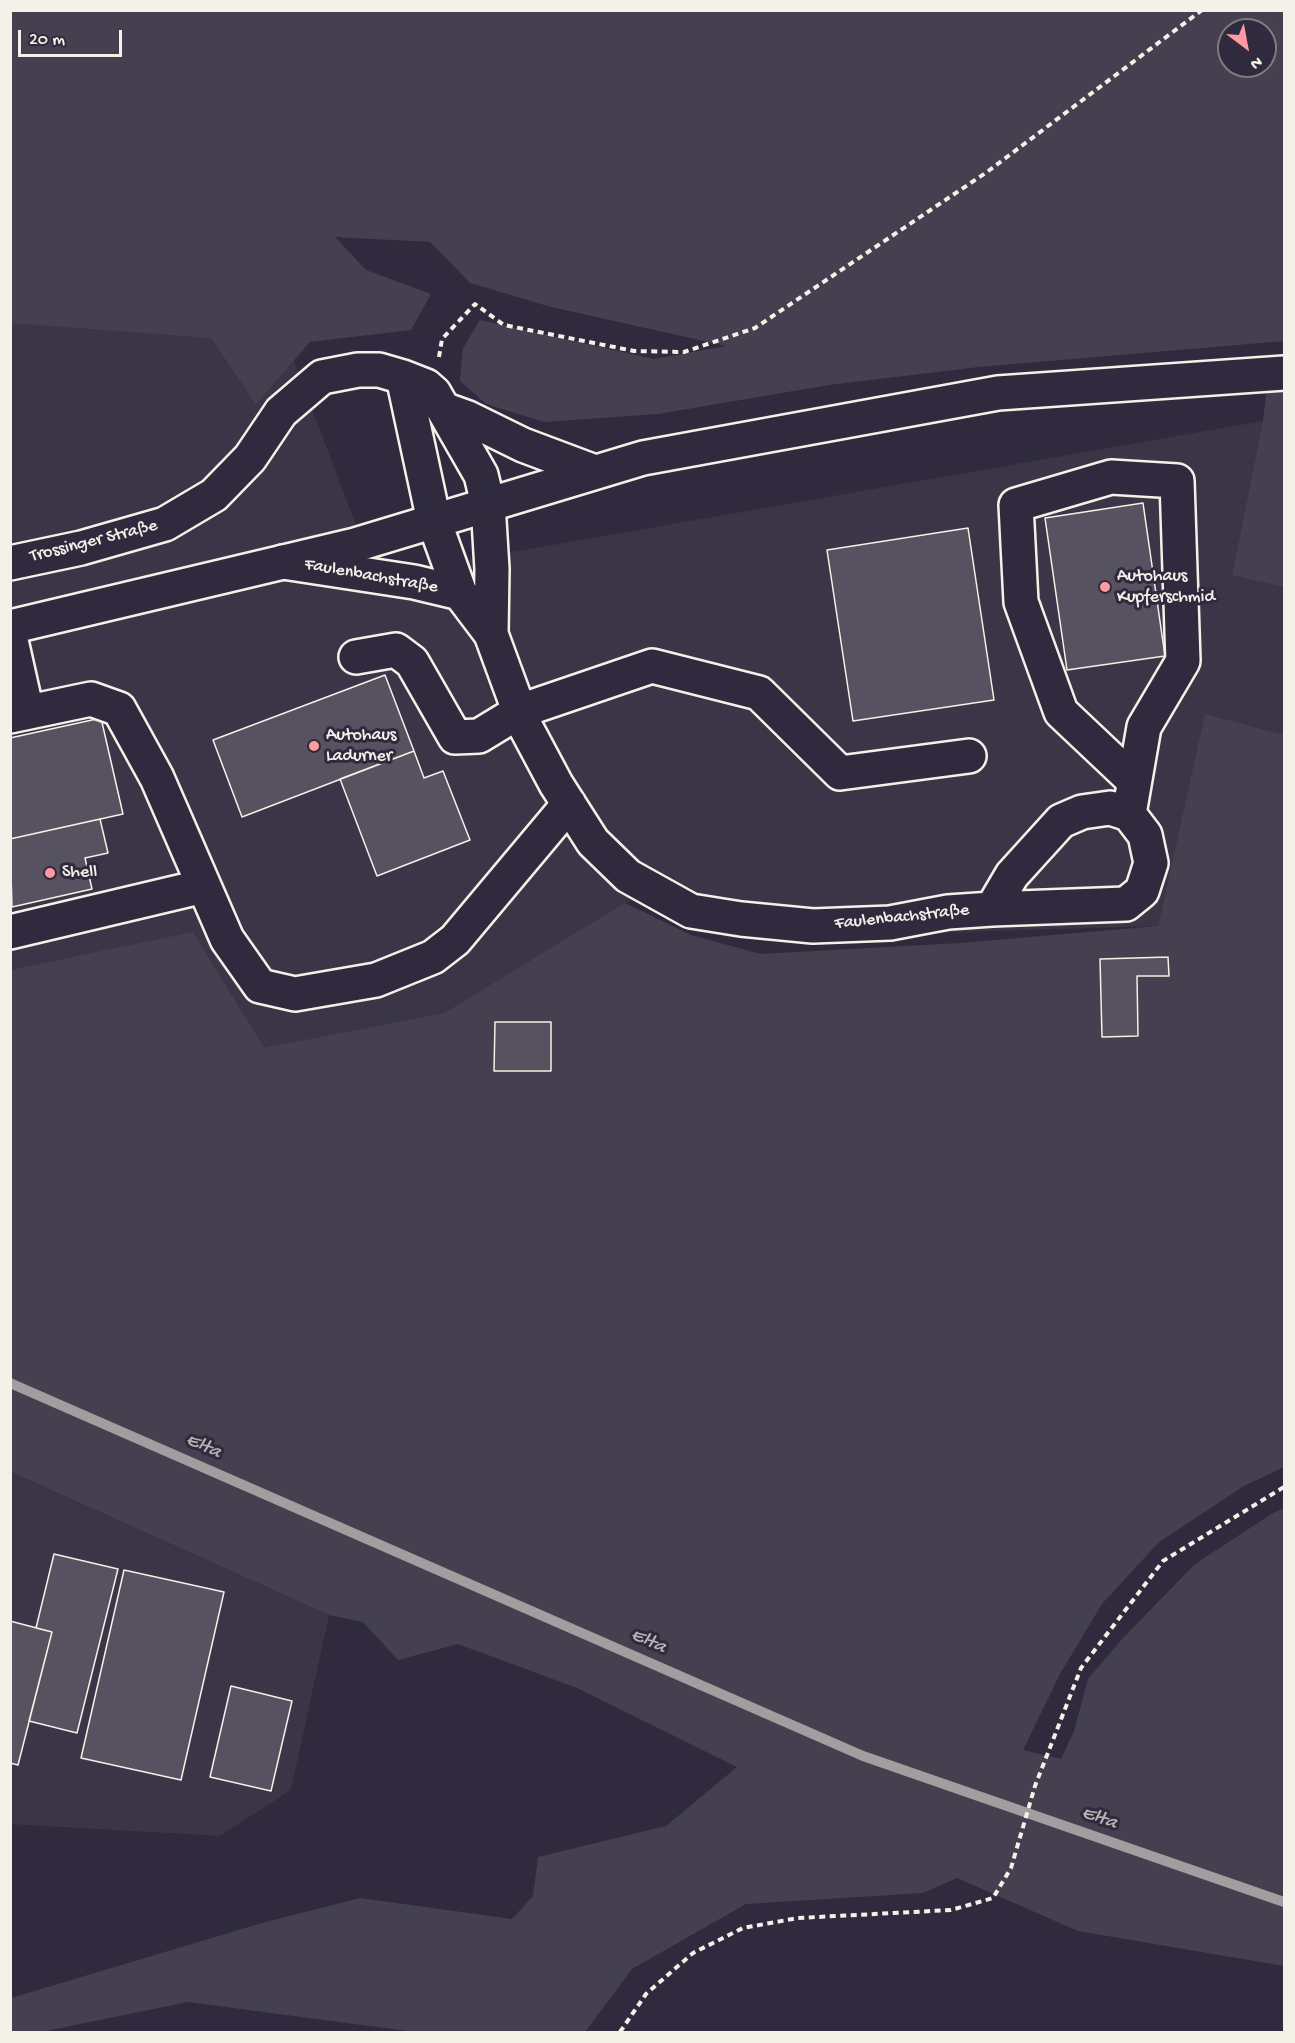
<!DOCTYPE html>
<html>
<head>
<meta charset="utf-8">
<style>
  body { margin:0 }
  #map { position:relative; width:1295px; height:2043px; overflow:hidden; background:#2f2a3d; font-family:"Gochi Hand",sans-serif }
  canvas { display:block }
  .frame { position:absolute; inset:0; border:12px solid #f4f1e8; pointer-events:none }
  .north { position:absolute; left:1217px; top:18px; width:60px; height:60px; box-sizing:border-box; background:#2f2a3d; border:2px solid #7e7a81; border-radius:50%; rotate:148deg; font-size:16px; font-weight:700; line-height:24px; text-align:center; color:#f4f1e8 }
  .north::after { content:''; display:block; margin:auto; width:21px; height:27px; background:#ff9aa2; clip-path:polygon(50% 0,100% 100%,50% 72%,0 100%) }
  .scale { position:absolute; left:18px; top:30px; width:104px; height:27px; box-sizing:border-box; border:3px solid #f4f1e8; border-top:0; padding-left:8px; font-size:18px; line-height:21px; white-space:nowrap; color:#f4f1e8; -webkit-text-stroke:4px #2f2a3d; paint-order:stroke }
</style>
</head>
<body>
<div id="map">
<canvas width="1295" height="2043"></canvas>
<div class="frame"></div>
<div class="north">N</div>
<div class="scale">20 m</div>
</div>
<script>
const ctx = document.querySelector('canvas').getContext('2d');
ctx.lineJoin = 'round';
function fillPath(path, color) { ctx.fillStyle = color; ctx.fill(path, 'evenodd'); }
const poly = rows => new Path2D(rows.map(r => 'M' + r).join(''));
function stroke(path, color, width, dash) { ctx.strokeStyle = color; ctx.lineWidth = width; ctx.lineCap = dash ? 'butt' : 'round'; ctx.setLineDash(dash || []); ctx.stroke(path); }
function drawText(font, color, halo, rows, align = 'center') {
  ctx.font = font + ' "Gochi Hand",sans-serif'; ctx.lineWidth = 6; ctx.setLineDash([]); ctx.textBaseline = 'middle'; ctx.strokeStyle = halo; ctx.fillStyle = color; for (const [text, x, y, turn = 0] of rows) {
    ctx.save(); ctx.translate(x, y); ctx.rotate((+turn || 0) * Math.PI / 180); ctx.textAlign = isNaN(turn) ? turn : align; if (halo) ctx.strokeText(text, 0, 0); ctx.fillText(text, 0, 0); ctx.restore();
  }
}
fillPath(poly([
  [11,312,280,324,375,576,1263,421,1232,574,1284,587,1284,735,1205,715,1158,926,766,938,651,888,444,1013,262,1049,11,972],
  [10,1472,329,1615,291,1790,220,1836,11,1824]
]), '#3b3647');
fillPath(poly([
  [10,11,1284,11,1284,341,979,367,829,385,658,414,544,422,486,404,460,381,463,348,480,320,654,359,726,346,551,307,470,283,430,242,335,237,366,270,431,294,411,330,310,342,256,404,211,338,11,323],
  [1229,30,1265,30,1265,66,1229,66],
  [1267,387,1284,387,1284,587,1232,575,1263,421],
  [1205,714,1284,735,1284,1467,1244,1486,1159,1542,1102,1604,1060,1674,1023,1750,1061,1759,1074,1731,1088,1679,1123,1638,1195,1564,1273,1513,1284,1508,1284,1966,1078,1931,957,1878,923,1893,746,1904,632,1969,585,2032,415,2032,188,2002,41,2032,11,2032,11,1998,262,1923,360,1898,512,1919,533,1896,538,1857,666,1826,737,1767,577,1688,458,1644,398,1660,363,1622,329,1615,11,1472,11,970,193,932,264,1048,444,1013,625,903,691,935,761,954,961,943,1158,926]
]), '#454050');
stroke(poly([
  [10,1383,863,1756,1284,1902]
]), '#a19ea0', 10);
const building = poly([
  [1143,503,1165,656,1067,670,1045,518,1143,503],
  [968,528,994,700,853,721,827,550,968,528],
  [385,675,414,751,242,817,213,740,385,675],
  [101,718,123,814,10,839,10,738,101,718],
  [414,751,424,778,443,771,470,840,377,876,340,779,414,751],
  [100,819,108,853,85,858,92,889,12,907,10,839,100,819],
  [1168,957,1169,976,1137,976,1138,1036,1102,1037,1100,959,1168,957],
  [495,1022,551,1022,551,1071,494,1071,495,1022],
  [54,1554,118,1569,77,1733,29,1721,52,1632,36,1628,54,1554],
  [124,1570,224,1592,181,1780,81,1758,124,1570],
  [10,1621,52,1632,18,1765,10,1763,10,1621],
  [231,1686,292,1701,271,1791,210,1777,231,1686]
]);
fillPath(building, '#56525f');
stroke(building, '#f4f1e8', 1.5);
const minor = poly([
  [403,377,434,521,460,593,491,634,524,724,556,784,593,842,628,876,691,911,741,919,813,926,890,923,948,912,992,909,1012,875,1061,821,1082,812,1110,808,1129,814,1145,835,1151,863,1142,891,1126,904,992,909],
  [443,409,468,418,523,445,595,472],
  [283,562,414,582,460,593],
  [10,563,81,548,165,524,214,495,250,458,281,412,322,377,358,370,379,370,403,377,426,386,434,393,481,475,488,504,492,569,491,634],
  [10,636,27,712],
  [356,657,396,650,412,662,455,737,479,736,520,711,652,666,759,693,840,773,969,756],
  [10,716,91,699,119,709,157,778,204,886,10,932],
  [1129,814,1144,727,1183,661,1177,481,1111,477,1016,505,1021,602,1061,712,1134,781],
  [204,886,227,939,260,986,295,994,376,980,433,957,455,940,569,804]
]);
const major = poly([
  [10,627,355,545,643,458,998,393,1284,373]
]);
stroke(minor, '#f4f1e8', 38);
stroke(major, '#f4f1e8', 38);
stroke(poly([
  [439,357,442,339,475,304,504,325,634,351,684,352,755,328,987,172,1202,10],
  [620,2032,646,1994,693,1953,743,1928,798,1918,951,1910,993,1898,1011,1868,1035,1786,1081,1668,1163,1561,1284,1487]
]), '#f4f1e8', 4, [6, 4.5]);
stroke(minor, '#2f2a3d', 33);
stroke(major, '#2f2a3d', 33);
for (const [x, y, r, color] of [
  [1105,587,6,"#ff9aa2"],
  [314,746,6,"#ff9aa2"],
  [50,873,6,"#ff9aa2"]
]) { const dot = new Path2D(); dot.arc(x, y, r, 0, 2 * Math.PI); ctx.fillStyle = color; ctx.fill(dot); stroke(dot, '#2f2a3d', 2); }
drawText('18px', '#f4f1e8', '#2f2a3d', [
  ["Trossinger Straße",94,542,-14],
  ["Faulenbachstraße",371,577,10],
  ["Faulenbachstraße",902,918,-6]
]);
drawText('18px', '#f4f1e8', '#2f2a3d', [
  ["Autohaus",1117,577],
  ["Kupferschmid",1117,598],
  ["Autohaus",326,736],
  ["Ladurner",326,757],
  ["Shell",62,873]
], 'left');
drawText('italic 20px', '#b6b2b2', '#2f2a3d', [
  ["Elta",203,1447,24],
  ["Elta",648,1642,24],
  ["Elta",1099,1819,19]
]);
</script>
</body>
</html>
